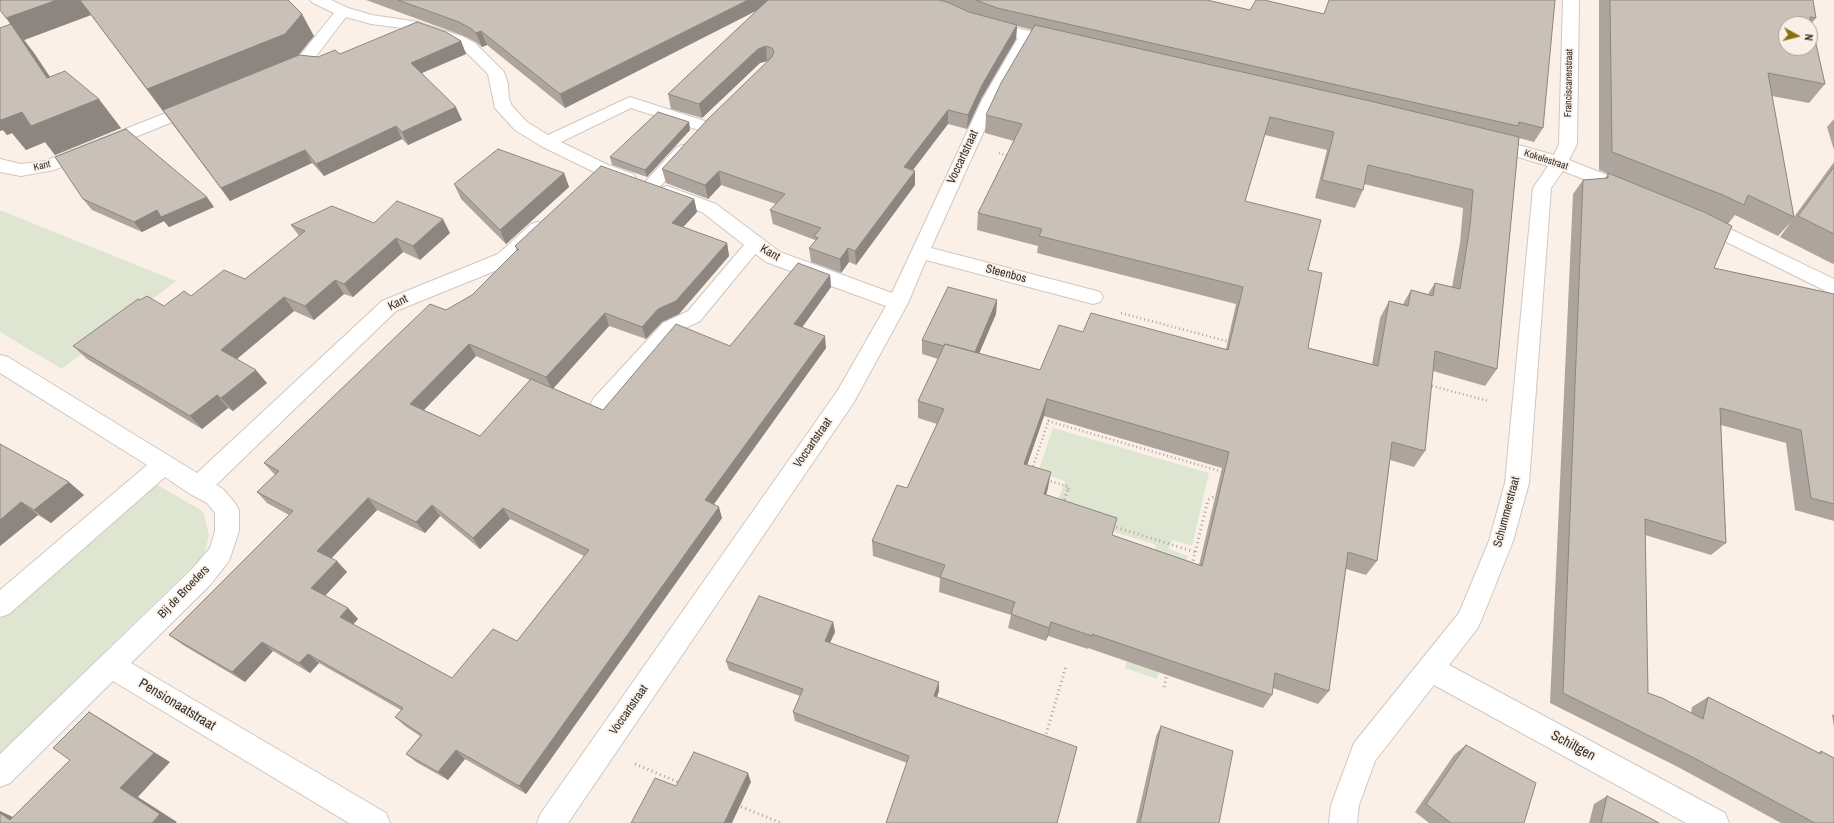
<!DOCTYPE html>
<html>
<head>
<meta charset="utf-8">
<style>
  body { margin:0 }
  #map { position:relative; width:1834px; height:823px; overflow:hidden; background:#faf0e7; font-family:"Archivo Narrow",sans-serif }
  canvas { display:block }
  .north { position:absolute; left:1778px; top:16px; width:40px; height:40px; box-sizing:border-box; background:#faf0e7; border:1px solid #aaa39c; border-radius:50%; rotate:97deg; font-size:11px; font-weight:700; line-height:16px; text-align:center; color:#332f2c }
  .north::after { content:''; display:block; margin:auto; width:14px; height:18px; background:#807213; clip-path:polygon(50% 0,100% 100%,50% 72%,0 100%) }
</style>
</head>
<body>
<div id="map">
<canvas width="1834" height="823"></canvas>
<div class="north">N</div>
</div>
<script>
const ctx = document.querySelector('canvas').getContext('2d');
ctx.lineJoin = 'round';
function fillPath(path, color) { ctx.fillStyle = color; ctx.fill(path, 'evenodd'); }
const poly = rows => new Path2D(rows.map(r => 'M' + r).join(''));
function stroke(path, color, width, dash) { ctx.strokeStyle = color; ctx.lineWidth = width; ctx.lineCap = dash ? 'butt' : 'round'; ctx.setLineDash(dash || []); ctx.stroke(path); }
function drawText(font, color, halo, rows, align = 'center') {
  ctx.font = font + ' "Archivo Narrow",sans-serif'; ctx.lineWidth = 3.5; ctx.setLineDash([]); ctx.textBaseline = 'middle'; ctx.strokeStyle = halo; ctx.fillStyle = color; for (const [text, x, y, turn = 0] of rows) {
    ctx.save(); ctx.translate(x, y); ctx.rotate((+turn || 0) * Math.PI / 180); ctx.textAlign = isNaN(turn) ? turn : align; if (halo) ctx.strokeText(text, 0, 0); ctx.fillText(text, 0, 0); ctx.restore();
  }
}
fillPath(poly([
  [0,210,176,281,62,369,0,332],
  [1053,428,1209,473,1192,546,1172,540,1169,549,1188,556,1157,679,1125,668,1156,545,1053,513,1065,481,1038,472],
  [153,482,199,509,204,514,209,536,204,555,0,753,0,618]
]), '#dee6d2');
const service = poly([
  [755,237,761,239,763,243,761,247,700,321,675,333,607,409,600,412,593,409,591,404,593,399,663,323,688,311,749,239,755,237]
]);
const minor = poly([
  [310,0,331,0,348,8,372,15,418,22,464,37,475,43,504,72,508,84,509,99,512,106,527,122,548,135,630,97,711,123,714,127,711,131,705,132,631,108,561,142,608,165,633,174,636,178,633,182,627,184,621,182,596,173,541,146,515,130,495,108,488,74,463,49,452,43,410,29,371,24,346,17,310,64,289,73,283,75,277,73,275,70,277,67,298,58,334,13,313,3,310,0],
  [1563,0,1579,0,1577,144,1569,160,1634,186,1636,190,1634,194,1627,196,1563,171,1551,188,1529,483,1513,541,1481,621,1477,629,1449,665,1725,813,1729,823,1686,823,1434,685,1375,761,1359,805,1357,823,1329,823,1331,805,1354,743,1459,613,1489,541,1505,483,1533,188,1548,166,1484,147,1481,143,1484,139,1490,137,1554,155,1559,144,1563,0],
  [987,21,1063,39,1065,42,1063,45,1057,47,1032,41,998,100,931,248,1093,290,1100,292,1103,297,1100,302,1093,304,926,260,908,303,854,402,568,823,537,823,541,813,838,390,886,306,766,262,702,212,660,196,658,192,660,188,667,186,716,204,780,252,892,293,982,100,1018,38,981,29,979,26,981,23,987,21],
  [196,101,202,102,205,106,202,110,54,170,21,176,0,172,0,159,21,164,45,161,196,101],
  [683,145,689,147,692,151,689,155,657,190,651,192,645,190,642,186,645,182,677,147,683,145],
  [1701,215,1834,279,1834,295,1694,226,1692,221,1694,216,1701,215],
  [538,222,545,224,548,229,545,234,512,264,396,311,216,485,223,489,235,503,239,510,239,531,229,561,210,585,131,663,386,813,390,823,349,823,113,681,10,783,0,787,0,754,192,569,210,548,215,531,215,513,207,503,190,494,165,477,9,614,0,617,0,590,147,465,0,373,0,355,8,357,197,473,382,301,498,254,531,224,538,222]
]);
stroke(service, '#d1c7bf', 2);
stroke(minor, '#d1c7bf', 2);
stroke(poly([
  [999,153,1010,156]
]), '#aba49d', 2, [1, 2.5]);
stroke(poly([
  [1121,313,1230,342],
  [1428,385,1489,401],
  [1048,421,1223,472],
  [1032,470,1050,416],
  [1047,480,1069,487,1068,490]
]), '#aba49d', 2.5, [1, 3]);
stroke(poly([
  [1063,504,1068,489],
  [1112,526,1195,552],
  [1192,565,1208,500,1217,495],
  [1164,687,1167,673],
  [1045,738,1066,666],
  [635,764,680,783],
  [737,805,781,823]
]), '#aba49d', 3, [1, 3.5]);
fillPath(service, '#fff');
fillPath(minor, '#fff');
fillPath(poly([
  [0,0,288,0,314,36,298,55,318,57,461,41,466,54,422,73,462,120,408,145,402,139,324,176,312,163,230,201,91,15,24,40,34,53,50,77,121,128,55,155,45,142,26,150,12,133,7,135,3,130,0,131,10,24],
  [366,0,1207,0,1543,128,1534,142,1519,138,1497,369,1485,386,1433,371,1425,451,1414,467,1390,460,1377,561,1366,575,1346,569,1329,691,1318,704,1273,688,1272,695,1263,708,1088,648,1088,649,1048,636,1046,641,1008,628,1011,615,939,592,940,578,873,556,872,541,907,488,937,424,918,418,918,401,938,359,922,354,922,340,997,300,996,314,979,353,1040,370,1083,332,1226,349,1236,304,1037,253,1038,246,977,230,978,213,1014,141,985,133,986,115,1032,30,1017,26,1016,39,981,99,967,129,948,124,912,170,915,171,915,185,856,265,849,262,841,273,811,262,809,248,815,241,815,240,773,224,770,210,776,204,721,185,708,199,666,183,662,169,768,61,760,63,702,118,671,109,668,94,758,10,565,108,487,45,482,47,476,42,464,36],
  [1265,135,1327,150,1315,198,1355,208,1363,190,1364,184,1463,208,1460,243,1452,287,1435,283,1428,294,1411,290,1403,304,1389,301,1380,318,1372,364,1308,348,1308,270,1245,201],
  [1044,416,1222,468,1199,565,1112,535,1046,495,1048,488,1027,465],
  [1599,0,1813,0,1816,18,1811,24,1825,84,1809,103,1772,96,1794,217,1834,162,1834,263,1833,264,1780,237,1791,222,1778,236,1735,215,1728,224,1708,214,1669,198,1714,268,1834,294,1834,521,1795,510,1786,443,1721,425,1726,543,1711,555,1645,535,1648,693,1691,713,1692,707,1708,697,1818,753,1821,751,1834,823,1781,823,1678,767,1550,703,1573,194,1583,180,1605,178,1608,174,1599,170],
  [1834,119,1834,150,1827,127],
  [689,122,690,130,647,177,612,165,610,157],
  [564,173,569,187,506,244,461,199,454,184],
  [83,199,214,207,169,227,164,221,142,232,92,210],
  [694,199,697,212,683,227,727,243,729,256,679,314,662,322,646,339,609,326,553,388,603,410,730,346,830,275,831,287,802,327,826,348,714,504,722,518,526,794,465,759,448,780,416,762,406,754,420,736,405,726,395,717,401,710,319,663,310,673,273,651,245,682,183,645,169,635,289,515,267,503,257,492,275,475,264,463,446,310,472,295,517,251,515,246],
  [476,356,530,380,480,436,424,410],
  [377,510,425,533,440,516,480,549,510,519,584,556,517,641,452,678,353,624,358,619,348,608,325,596,347,572,331,558],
  [374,223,450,233,420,260,403,252,353,297,344,294,314,320,294,311,237,359,267,383,233,411,228,408,202,429,87,359,73,346,140,300,164,306,191,296,245,279,299,236,291,225],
  [0,444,84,495,51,523,38,515,0,546],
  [833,622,835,632,830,643,939,691,907,763,795,721,793,712,800,696,729,670,726,661],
  [1834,714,1834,727,1832,715],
  [1161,726,1219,823,1136,823,1156,736],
  [1466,745,1524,823,1429,823,1415,812,1454,755],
  [1607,796,1659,823,1589,823,1594,804]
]), '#ada59d');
fillPath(poly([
  [57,0,80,0,91,15,24,40,34,53,70,107,47,78,18,34,6,18],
  [748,0,777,0,565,108,560,94],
  [302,14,314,36,297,57,163,111,147,89],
  [1017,25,1016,39,981,99,967,129,968,115,982,85],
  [481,31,487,45,482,47,476,33],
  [461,41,466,54,417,75,411,63],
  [766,46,767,61,760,63,702,118,699,104,758,49],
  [99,99,121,128,55,155,45,142,26,150,12,133,7,135,3,130,0,131,0,114,22,112],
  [456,107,462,120,408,145,402,132],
  [948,110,948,124,904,182,904,167],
  [689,122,690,130,647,177,645,170],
  [396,126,402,139,324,176,316,164],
  [305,150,312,163,230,201,221,188],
  [719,171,721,185,708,199,705,185],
  [915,171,915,185,856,265,855,251],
  [564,173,569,187,506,244,500,230],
  [207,197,214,207,169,227,164,221,142,232,134,222,157,210],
  [694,199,697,212,675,236,672,223],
  [443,219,450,233,420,260,413,246],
  [396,238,403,252,353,297,344,284],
  [727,243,729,256,679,314,662,322,646,339,642,327,658,309],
  [848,248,849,262,841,273,840,259],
  [830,275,831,287,796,336,794,324],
  [335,280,344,294,314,320,305,306],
  [284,297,294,311,232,363,221,350],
  [997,300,996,314,973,368,973,355],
  [605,313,609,326,552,390,546,377],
  [825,336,826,348,709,511,705,500],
  [469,344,476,356,418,416,410,404],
  [256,370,267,383,233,411,221,398],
  [217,395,228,408,202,429,190,416],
  [1047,399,1044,416,1022,480,1024,464],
  [1051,472,1048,488,1041,510,1044,494],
  [69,482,84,495,51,523,34,510],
  [368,498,377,510,328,562,317,551],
  [21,502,38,515,0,546,0,520],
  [432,505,440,516,425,533,416,522],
  [719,507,722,518,526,794,519,786],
  [503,508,510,519,480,549,473,538],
  [337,561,347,572,322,599,311,588],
  [348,608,358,619,351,627,340,617],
  [833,622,835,632,826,651,825,641],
  [1051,622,1048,636,1046,641,1049,628],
  [262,642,273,651,245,682,232,672],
  [308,654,319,663,310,673,299,663],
  [939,682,939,691,934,705,934,696],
  [89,712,106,722,170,762,138,797,177,822,176,823,152,823,120,788],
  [456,750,465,759,448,780,438,772],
  [748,773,751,782,732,823,724,823],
  [0,811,13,817,23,823,10,820,0,813]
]), '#8d8680');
const building = poly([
  [0,0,57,0,6,18,0,10,0,0],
  [80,0,288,0,302,14,285,34,147,89,80,0],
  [398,0,748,0,560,94,481,31,476,33,470,28,459,22,398,0],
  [768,0,939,0,947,2,969,12,1017,25,982,85,968,115,948,110,904,167,915,171,855,251,848,248,840,259,809,248,818,238,814,236,821,228,770,210,785,194,719,171,705,185,662,169,709,118,772,57,774,52,772,48,766,46,758,49,699,104,668,94,768,0],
  [976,0,1207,0,1250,10,1256,0,1264,0,1324,14,1329,0,1555,0,1543,128,1519,122,1518,126,997,8,976,0],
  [1610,0,1813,0,1816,18,1810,17,1825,84,1768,73,1794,217,1748,195,1744,205,1723,195,1612,152,1610,0],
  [1786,24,1810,24,1810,48,1786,48,1786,24],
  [417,22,446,32,461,41,411,63,456,107,402,132,396,126,316,164,305,150,221,188,163,110,299,55,318,57,335,50,340,54,417,22],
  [11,24,47,78,65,71,99,99,31,126,22,112,1,120,0,119,0,28,11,24],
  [1035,25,1370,101,1519,137,1497,369,1435,351,1425,451,1392,442,1377,561,1348,552,1329,691,1275,673,1272,695,1092,634,1092,636,1051,622,1049,628,1011,614,1015,602,940,577,945,565,872,541,897,485,907,488,944,409,918,401,945,344,1040,370,1059,325,1083,332,1091,313,1228,350,1243,287,1039,236,1042,229,978,213,1022,124,986,115,1001,83,1035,25],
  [1270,117,1334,132,1322,180,1363,190,1368,165,1473,190,1470,226,1460,289,1435,283,1433,296,1411,290,1408,306,1389,301,1378,366,1308,348,1322,273,1308,270,1321,220,1245,201,1270,117],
  [1047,399,1229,452,1202,566,1112,535,1117,518,1044,494,1051,472,1024,464,1047,399],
  [658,112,689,122,645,170,610,157,658,112],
  [126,129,207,197,161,217,157,210,134,222,83,199,55,157,126,129],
  [498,149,564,173,500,230,454,184,498,149],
  [601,166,694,199,672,223,727,243,676,301,658,309,642,327,605,313,546,377,469,344,410,404,480,436,531,379,603,410,676,324,730,346,798,263,830,275,794,324,825,336,705,500,719,507,519,786,456,750,438,772,406,754,422,735,395,717,403,708,308,654,299,663,262,642,232,672,169,635,293,511,257,492,279,471,264,463,430,304,446,310,472,295,517,250,519,250,515,246,601,166],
  [368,498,416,522,432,505,473,538,503,508,589,550,517,641,493,629,452,678,340,617,348,608,311,588,337,561,317,551,368,498],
  [1834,167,1834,234,1798,216,1834,167],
  [1608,173,1704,212,1732,226,1714,268,1834,294,1834,504,1811,498,1801,430,1720,408,1726,543,1645,519,1648,693,1662,698,1703,719,1708,697,1821,754,1821,751,1834,758,1834,823,1815,823,1694,758,1563,693,1583,180,1608,178,1608,173],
  [397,201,443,219,413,246,396,238,344,284,335,280,305,306,284,297,221,350,256,370,221,398,217,395,190,416,73,346,138,299,140,300,147,296,164,306,184,291,191,296,224,270,245,279,305,231,291,225,332,206,374,223,397,201],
  [948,287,997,300,975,352,945,344,944,346,922,340,948,287],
  [0,444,69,482,34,510,21,502,0,520,0,444],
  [759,596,833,622,825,641,939,682,934,696,1077,747,1057,823,886,823,909,756,793,712,803,689,726,661,759,596],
  [89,712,154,753,120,788,160,814,152,823,0,823,0,813,10,820,70,760,53,748,89,712],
  [1161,726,1233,751,1219,823,1140,823,1161,726],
  [1466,745,1536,783,1524,823,1451,823,1426,804,1466,745],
  [694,752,748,773,724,823,631,823,655,778,676,786,694,752],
  [1607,796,1650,818,1659,823,1601,823,1607,796]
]);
fillPath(building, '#c9c0b7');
stroke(building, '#8d8680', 1);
drawText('10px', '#332f2c', '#faf0e7', [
  ["Franciscanerstraat",1569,83,-89],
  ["Kokelestraat",1546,160,18],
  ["Kant",42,166,-12]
]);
drawText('12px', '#332f2c', '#faf0e7', [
  ["Voccartstraat",963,157,-65],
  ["Kant",770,253,30],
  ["Steenbos",1006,274,15],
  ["Kant",398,303,-27],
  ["Voccartstraat",813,443,-55],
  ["Schummerstraat",1507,512,-75],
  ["Bij de Broeders",184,592,-46],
  ["Voccartstraat",629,710,-55]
]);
drawText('14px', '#332f2c', '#faf0e7', [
  ["Pensionaatstraat",177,705,31],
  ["Schiltgen",1573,746,28]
]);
</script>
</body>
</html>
